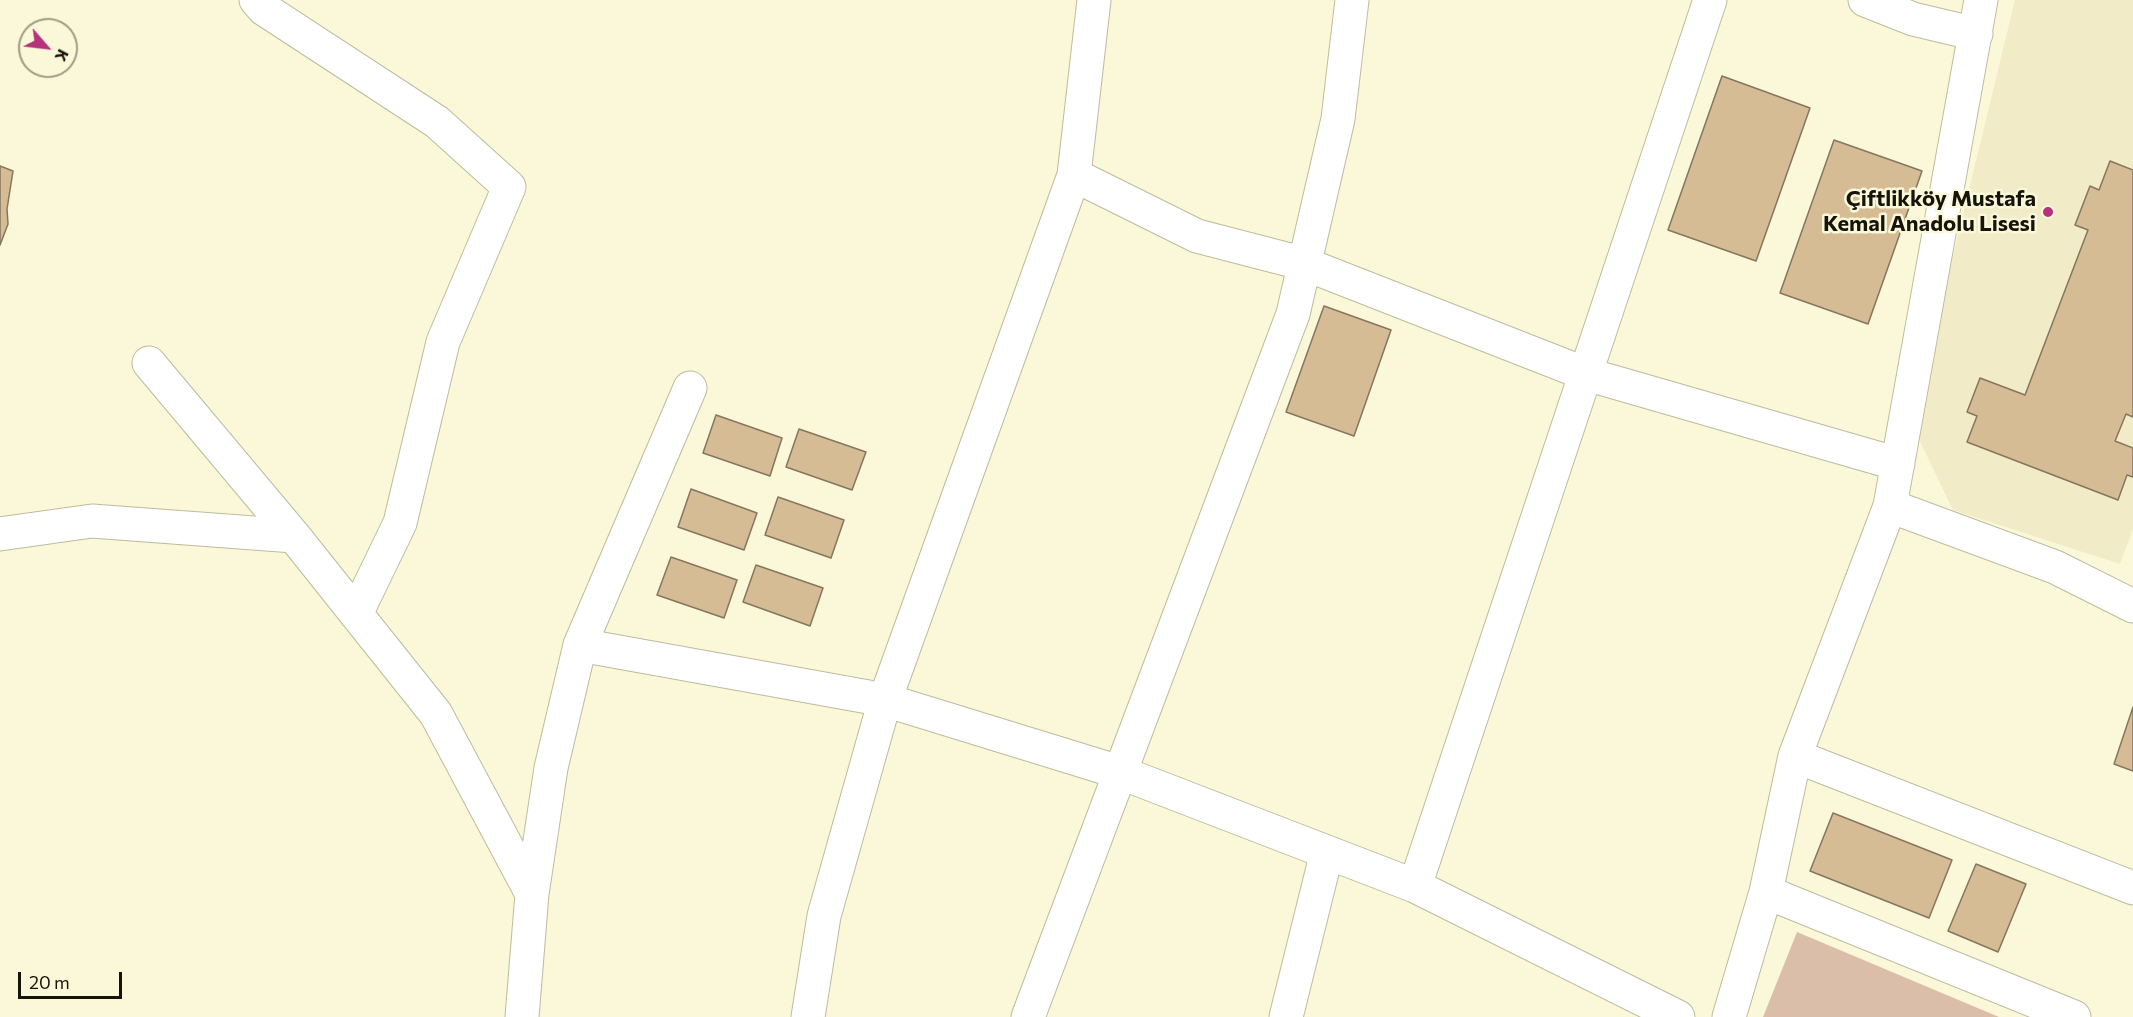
<!DOCTYPE html>
<html>
<head>
<meta charset="utf-8">
<style>
  body { margin:0 }
  #map { position:relative; width:2133px; height:1017px; overflow:hidden; background:#fbf7d9; font-family:Commissioner,sans-serif }
  canvas { display:block }
  .north { position:absolute; left:18px; top:18px; width:60px; height:60px; box-sizing:border-box; background:#fbf7d9; border:2px solid #9f9c86; border-radius:50%; rotate:118deg; font-size:16px; font-weight:700; line-height:24px; text-align:center; color:#151409 }
  .north::after { content:''; display:block; margin:auto; width:21px; height:27px; background:#b6327a; clip-path:polygon(50% 0,100% 100%,50% 72%,0 100%) }
  .scale { position:absolute; left:18px; top:972px; width:104px; height:27px; box-sizing:border-box; border:3px solid #151409; border-top:0; padding-left:8px; font-size:18px; line-height:21px; white-space:nowrap; color:#151409; -webkit-text-stroke:4px #fbf7d9; paint-order:stroke }
</style>
</head>
<body>
<div id="map">
<canvas width="2133" height="1017"></canvas>
<div class="north">K</div>
<div class="scale">20 m</div>
</div>
<script>
const ctx = document.querySelector('canvas').getContext('2d');
ctx.lineJoin = 'round';
function fillPath(path, color) { ctx.fillStyle = color; ctx.fill(path, 'evenodd'); }
const poly = rows => new Path2D(rows.map(r => 'M' + r).join(''));
function stroke(path, color, width, dash) { ctx.strokeStyle = color; ctx.lineWidth = width; ctx.lineCap = dash ? 'butt' : 'round'; ctx.setLineDash(dash || []); ctx.stroke(path); }
function drawText(font, color, halo, rows, align = 'center') {
  ctx.font = font + ' Commissioner,sans-serif'; ctx.lineWidth = 5; ctx.setLineDash([]); ctx.textBaseline = 'middle'; ctx.strokeStyle = halo; ctx.fillStyle = color; for (const [text, x, y, turn = 0] of rows) {
    ctx.save(); ctx.translate(x, y); ctx.rotate((+turn || 0) * Math.PI / 180); ctx.textAlign = isNaN(turn) ? turn : align; if (halo) ctx.strokeText(text, 0, 0); ctx.fillText(text, 0, 0); ctx.restore();
  }
}
fillPath(poly([
  [2015,0,2133,0,2133,529,2120,564,1953,510,1912,425]
]), '#f1ecc7');
fillPath(poly([
  [1797,932,1999,1017,1763,1017]
]), '#dbbea9');
const building = poly([
  [1722,76,1810,108,1756,261,1668,230,1722,76],
  [1834,140,1922,171,1868,324,1780,293,1834,140],
  [2110,161,2133,170,2133,417,2126,414,2115,441,2133,448,2133,477,2127,475,2118,500,1967,442,1977,416,1967,412,1980,378,2025,395,2088,230,2075,225,2090,186,2099,190,2110,161],
  [0,166,13,171,7,209,8,224,0,245,0,166],
  [1324,306,1391,330,1354,436,1286,412,1324,306],
  [716,415,782,438,770,476,703,453,716,415],
  [799,429,866,452,852,490,786,467,799,429],
  [691,489,757,513,744,550,678,527,691,489],
  [778,497,844,520,831,558,765,535,778,497],
  [671,557,737,580,724,618,657,595,671,557],
  [756,565,823,588,810,626,743,602,756,565],
  [2133,707,2133,771,2114,764,2133,707],
  [1833,813,1952,860,1929,918,1810,871,1833,813],
  [1976,864,2026,884,1998,952,1948,931,1976,864]
]);
fillPath(building, '#d5bc94');
stroke(building, '#85765e', 1.5);
const street = poly([
  [256,0,264,9,437,122,509,187,443,342,400,523,356,614],
  [1865,0,1913,19,1976,34],
  [1074,175,1197,236,1305,264,1586,374,1898,464],
  [149,363,294,536,436,714,532,894],
  [1890,506,2055,567,2133,606],
  [0,534,92,521,294,536],
  [580,645,885,700,1119,772,1415,886,1678,1017],
  [1795,756,2133,888],
  [1415,886,1710,0],
  [1766,892,2074,1017],
  [522,1017,532,894,551,768,580,645,690,388],
  [808,1017,824,916,885,700,1074,175,1094,0],
  [1028,1017,1293,314,1338,119,1352,0],
  [1286,1017,1327,852],
  [1729,1017,1766,892,1795,756,1890,506,1981,0]
]);
stroke(street, '#bebb9e', 35);
stroke(street, '#fff', 33);
for (const [x, y, r, color] of [
  [2048,212,6,"#b6327a"]
]) { const dot = new Path2D(); dot.arc(x, y, r, 0, 2 * Math.PI); ctx.fillStyle = color; ctx.fill(dot); stroke(dot, '#fbf7d9', 2); }
drawText('bold 22px', '#151409', '#fbf7d9', [
  ["Çiftlikköy Mustafa",2036,199],
  ["Kemal Anadolu Lisesi",2036,224]
], 'right');
</script>
</body>
</html>
